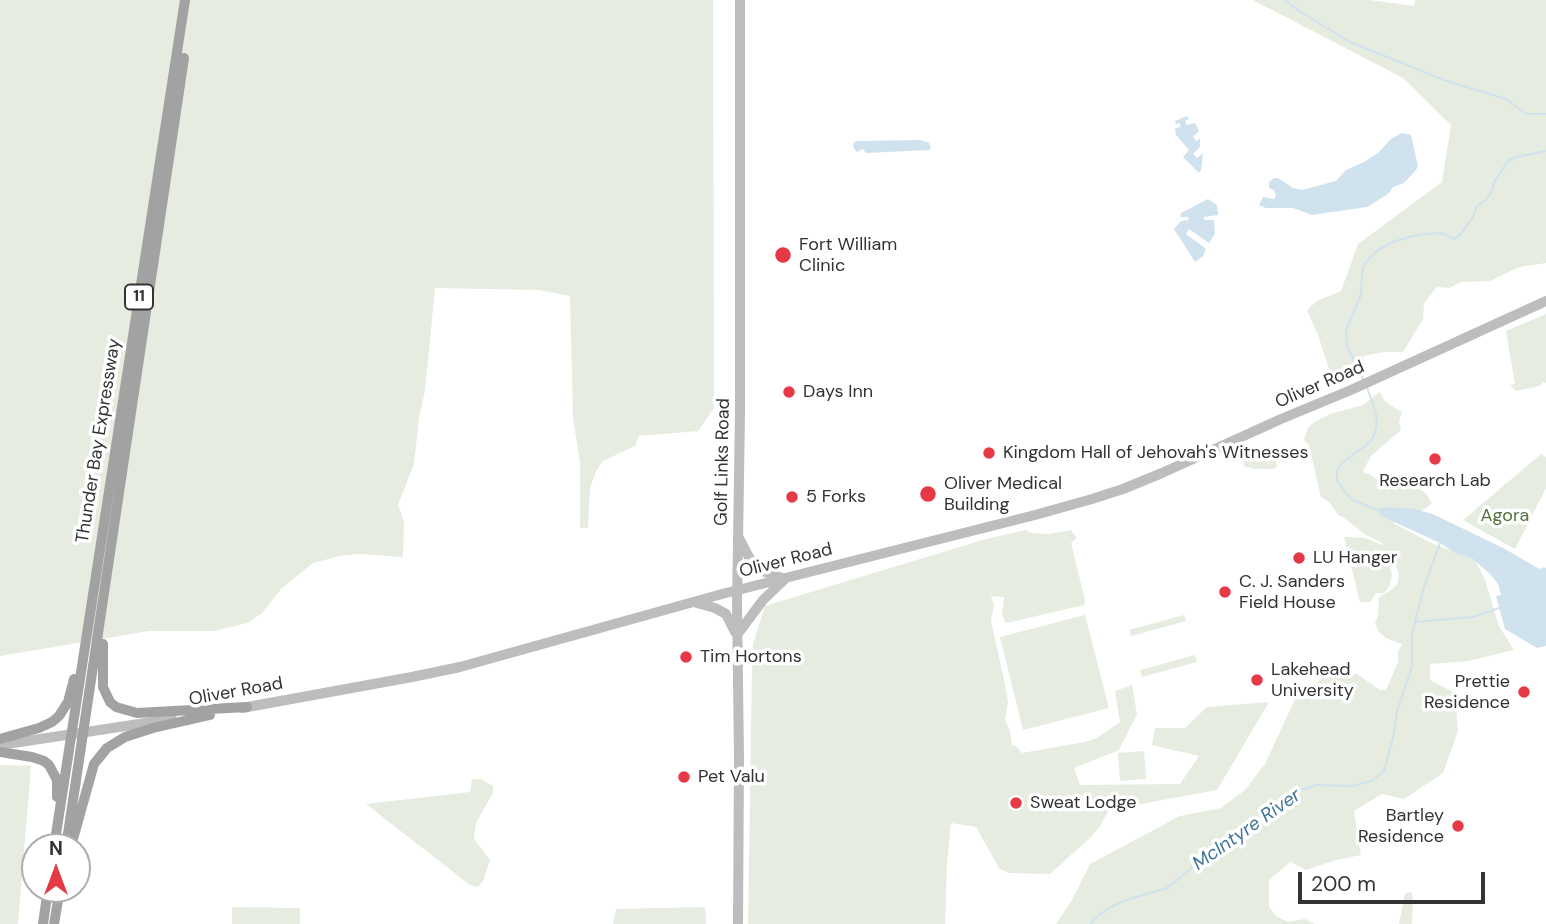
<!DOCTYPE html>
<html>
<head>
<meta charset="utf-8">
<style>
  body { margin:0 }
  #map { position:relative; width:1546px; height:924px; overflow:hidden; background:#fff; font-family:"DM Sans",sans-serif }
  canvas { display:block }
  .north { position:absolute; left:21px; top:833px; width:70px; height:70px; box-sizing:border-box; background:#fff; border:2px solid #adadad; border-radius:50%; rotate:0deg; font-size:19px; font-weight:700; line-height:28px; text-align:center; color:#333 }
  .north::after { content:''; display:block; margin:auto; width:24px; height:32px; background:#e63946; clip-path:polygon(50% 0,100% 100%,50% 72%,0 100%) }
  .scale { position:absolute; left:1298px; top:872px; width:187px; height:32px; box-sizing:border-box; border:4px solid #333; border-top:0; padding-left:9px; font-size:21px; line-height:24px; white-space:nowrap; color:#333; -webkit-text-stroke:5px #fff; paint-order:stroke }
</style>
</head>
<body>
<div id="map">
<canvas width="1546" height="924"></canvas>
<div class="north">N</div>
<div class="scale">200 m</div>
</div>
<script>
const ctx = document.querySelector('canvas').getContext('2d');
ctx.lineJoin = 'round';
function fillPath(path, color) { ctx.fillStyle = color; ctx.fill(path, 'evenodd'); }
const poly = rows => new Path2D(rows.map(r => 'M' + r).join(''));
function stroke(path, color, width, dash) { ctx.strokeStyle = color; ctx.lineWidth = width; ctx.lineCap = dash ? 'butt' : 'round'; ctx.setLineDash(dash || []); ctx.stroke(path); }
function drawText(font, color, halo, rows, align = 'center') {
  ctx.font = font + ' "DM Sans",sans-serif'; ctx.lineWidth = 7; ctx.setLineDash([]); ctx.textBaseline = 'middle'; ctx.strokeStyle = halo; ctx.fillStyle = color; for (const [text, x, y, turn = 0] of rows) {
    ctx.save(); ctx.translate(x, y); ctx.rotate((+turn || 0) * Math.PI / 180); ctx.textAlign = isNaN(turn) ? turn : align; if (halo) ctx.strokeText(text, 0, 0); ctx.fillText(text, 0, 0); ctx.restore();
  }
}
fillPath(poly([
  [0,0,713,0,714,408,698,431,639,436,635,446,603,461,596,471,590,488,588,528,580,528,580,463,573,418,570,296,539,290,435,288,425,391,419,418,414,464,398,505,404,522,403,557,359,554,340,556,313,563,281,589,262,613,247,623,214,631,149,631,0,656],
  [1253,0,1369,0,1414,6,1415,0,1546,0,1546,263,1519,267,1490,281,1461,282,1449,288,1437,287,1424,303,1423,319,1403,352,1384,352,1363,356,1366,369,1334,384,1318,335,1307,310,1317,301,1341,291,1358,244,1442,182,1451,125,1403,78],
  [1546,314,1546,383,1543,382,1540,386,1516,391,1510,385,1515,384,1506,331],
  [1380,392,1384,400,1393,407,1402,412,1399,421,1401,430,1371,456,1363,471,1364,473,1369,474,1385,485,1403,482,1420,489,1426,494,1432,503,1425,509,1393,523,1429,542,1475,560,1485,580,1499,626,1514,650,1468,661,1430,664,1430,680,1455,693,1458,731,1443,773,1404,799,1382,794,1354,811,1361,855,1336,860,1306,870,1290,862,1269,880,1269,907,1276,916,1288,922,1305,919,1315,924,1056,924,1072,900,1090,864,1180,816,1221,808,1245,790,1265,764,1297,695,1315,685,1323,677,1357,674,1380,690,1386,690,1398,662,1398,652,1402,644,1386,638,1378,631,1375,622,1378,617,1379,597,1390,591,1398,583,1399,573,1387,550,1392,575,1389,587,1384,593,1376,593,1370,602,1360,602,1344,537,1365,538,1384,546,1381,542,1366,535,1343,517,1338,515,1330,503,1321,497,1309,445,1304,440,1308,428,1313,423,1330,414,1363,405],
  [1273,448,1277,467,1273,469,1255,469,1243,466,1244,461,1249,458],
  [1541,454,1546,457,1546,488,1515,549,1463,520],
  [1026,530,1032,533,1050,534,1071,530,1077,538,1071,543,1085,600,1084,605,1006,623,1002,615,1004,597,991,596,994,605,991,621,1006,689,1008,702,1005,720,1010,731,1012,745,1016,746,1022,753,1085,742,1097,738,1120,722,1115,691,1132,685,1137,714,1119,750,1074,768,1080,785,1180,784,1199,756,1152,745,1155,728,1185,728,1207,707,1269,702,1217,790,1109,810,1100,826,1090,838,1050,874,1008,873,999,868,976,827,951,823,947,864,945,924,748,924,752,669,753,644,765,606,986,539],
  [1085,615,1109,708,1023,730,1000,637],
  [1184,615,1186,621,1131,636,1129,630],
  [1195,655,1197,662,1142,677,1140,670],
  [1144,751,1146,779,1120,781,1118,753],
  [0,765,31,766,18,924,0,924],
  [472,779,481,779,493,786,493,793,477,821,475,827,474,839,490,860,483,881,478,887,470,885,366,804,470,792],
  [1408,892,1412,893,1413,901,1412,924,1399,924,1405,894],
  [232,907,300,908,300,924,232,924],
  [705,907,706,924,613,924,616,909]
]), '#e6ecdf');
fillPath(poly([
  [1187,116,1189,119,1185,121,1187,125,1195,123,1199,131,1193,137,1197,141,1200,138,1200,147,1193,154,1197,158,1203,153,1201,170,1199,173,1183,157,1189,150,1176,135,1175,129,1181,126,1179,123,1176,124,1175,121],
  [1402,133,1411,135,1418,166,1416,170,1404,183,1393,187,1388,194,1367,207,1312,215,1293,208,1266,208,1259,205,1263,197,1274,199,1276,196,1274,190,1269,188,1269,182,1274,178,1278,178,1293,188,1302,190,1336,181,1346,170,1364,162,1378,153,1391,139],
  [921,140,929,143,931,148,930,150,866,153,863,149,857,152,854,149,853,144,856,141],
  [1208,199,1217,205,1218,215,1204,217,1204,220,1214,220,1215,234,1209,243,1189,229,1186,234,1206,249,1203,256,1195,262,1174,229,1181,221,1189,220,1188,217,1180,217,1181,213],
  [1387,507,1415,509,1435,515,1505,549,1539,569,1544,567,1546,568,1546,646,1537,648,1505,629,1496,596,1501,595,1498,584,1491,575,1473,559,1455,553,1440,543,1381,516,1377,510]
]), '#cfe2ee');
stroke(poly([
  [1285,0,1299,11,1350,42,1444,80,1506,99,1526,114,1546,114],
  [1363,379,1347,346,1346,330,1361,295,1362,273,1365,263,1378,250,1395,241,1409,237,1423,234,1441,233,1455,239,1461,234,1473,217,1477,206,1486,200,1492,191,1494,182,1508,161,1516,157,1546,151],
  [1367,387,1376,414,1377,423,1375,433,1371,441,1341,464,1337,472,1337,480,1346,494,1353,500,1377,510],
  [1415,622,1424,587,1440,543],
  [1091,924,1093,920,1107,909,1126,900,1167,888,1228,839,1255,828,1283,798,1295,792,1316,785,1352,786,1372,781,1384,771,1394,734,1397,711,1412,667,1412,634,1415,622,1473,617,1499,608]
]), '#cfe2ee', 2);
stroke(poly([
  [739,538,752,563,765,572,782,578],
  [697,603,715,608,726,614,735,632],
  [737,635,763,600,784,580],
  [242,708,412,677,460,667,722,594,1035,515,1092,499,1123,489,1162,473,1281,419,1351,390,1546,301],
  [0,745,172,719],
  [738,924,739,758,737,605,740,413,740,0]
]), '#bdbdbd', 10);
stroke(poly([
  [103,644,103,687,110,702,116,707,137,713,247,707],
  [0,739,39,728,52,722,59,716,68,702,74,679],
  [0,752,32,757,44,761,49,765,57,780,57,797],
  [73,839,94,764,107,748,125,737,153,728,210,715],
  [54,847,185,0],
  [66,847,184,58],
  [43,924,48,889],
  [54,924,60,889]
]), '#a2a2a2', 10);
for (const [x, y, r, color] of [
  [783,255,9,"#e63946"],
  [789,392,7,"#e63946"],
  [989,453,7,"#e63946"],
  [1435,459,7,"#e63946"],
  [928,494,9,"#e63946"],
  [792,497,7,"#e63946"],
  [1299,558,7,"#e63946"],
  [1225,592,7,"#e63946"],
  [686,657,7,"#e63946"],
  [1257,680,7,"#e63946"],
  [1524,692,7,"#e63946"],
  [684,777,7,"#e63946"],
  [1016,803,7,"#e63946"],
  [1458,826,7,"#e63946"]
]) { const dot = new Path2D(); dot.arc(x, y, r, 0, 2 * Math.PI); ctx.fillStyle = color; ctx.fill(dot); stroke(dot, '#fff', 2.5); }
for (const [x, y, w] of [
  [139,297,28]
]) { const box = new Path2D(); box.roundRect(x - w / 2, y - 12.5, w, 25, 5); ctx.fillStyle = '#fff'; ctx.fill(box); stroke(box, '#333', 2); }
drawText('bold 16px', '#333', null, [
  ["11",139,297]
]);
drawText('18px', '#333', '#fff', [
  ["Fort William",799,245],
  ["Clinic",799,266],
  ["Days Inn",803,392],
  ["Kingdom Hall of Jehovah's Witnesses",1003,453],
  ["Research Lab",1435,481,"center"],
  ["Oliver Medical",944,484],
  ["Building",944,505],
  ["5 Forks",806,497],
  ["LU Hanger",1313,558],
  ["C. J. Sanders",1239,582],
  ["Field House",1239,603],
  ["Tim Hortons",700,657],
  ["Lakehead",1271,670],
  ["University",1271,691],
  ["Prettie",1510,682,"right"],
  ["Residence",1510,703,"right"],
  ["Pet Valu",698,777],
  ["Sweat Lodge",1030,803],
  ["Bartley",1444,816,"right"],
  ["Residence",1444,837,"right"]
], 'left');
drawText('18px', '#333', '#fff', [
  ["Oliver Road",1320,385,-23],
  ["Thunder Bay Expressway",99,441,-81],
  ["Golf Links Road",723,462,-89],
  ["Oliver Road",786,561,-14],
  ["Oliver Road",236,692,-10]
]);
drawText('18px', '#56703f', '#fff', [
  ["Agora",1505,516]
]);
drawText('italic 19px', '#3f7597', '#fff', [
  ["McIntyre River",1247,830,-35]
]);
</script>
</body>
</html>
